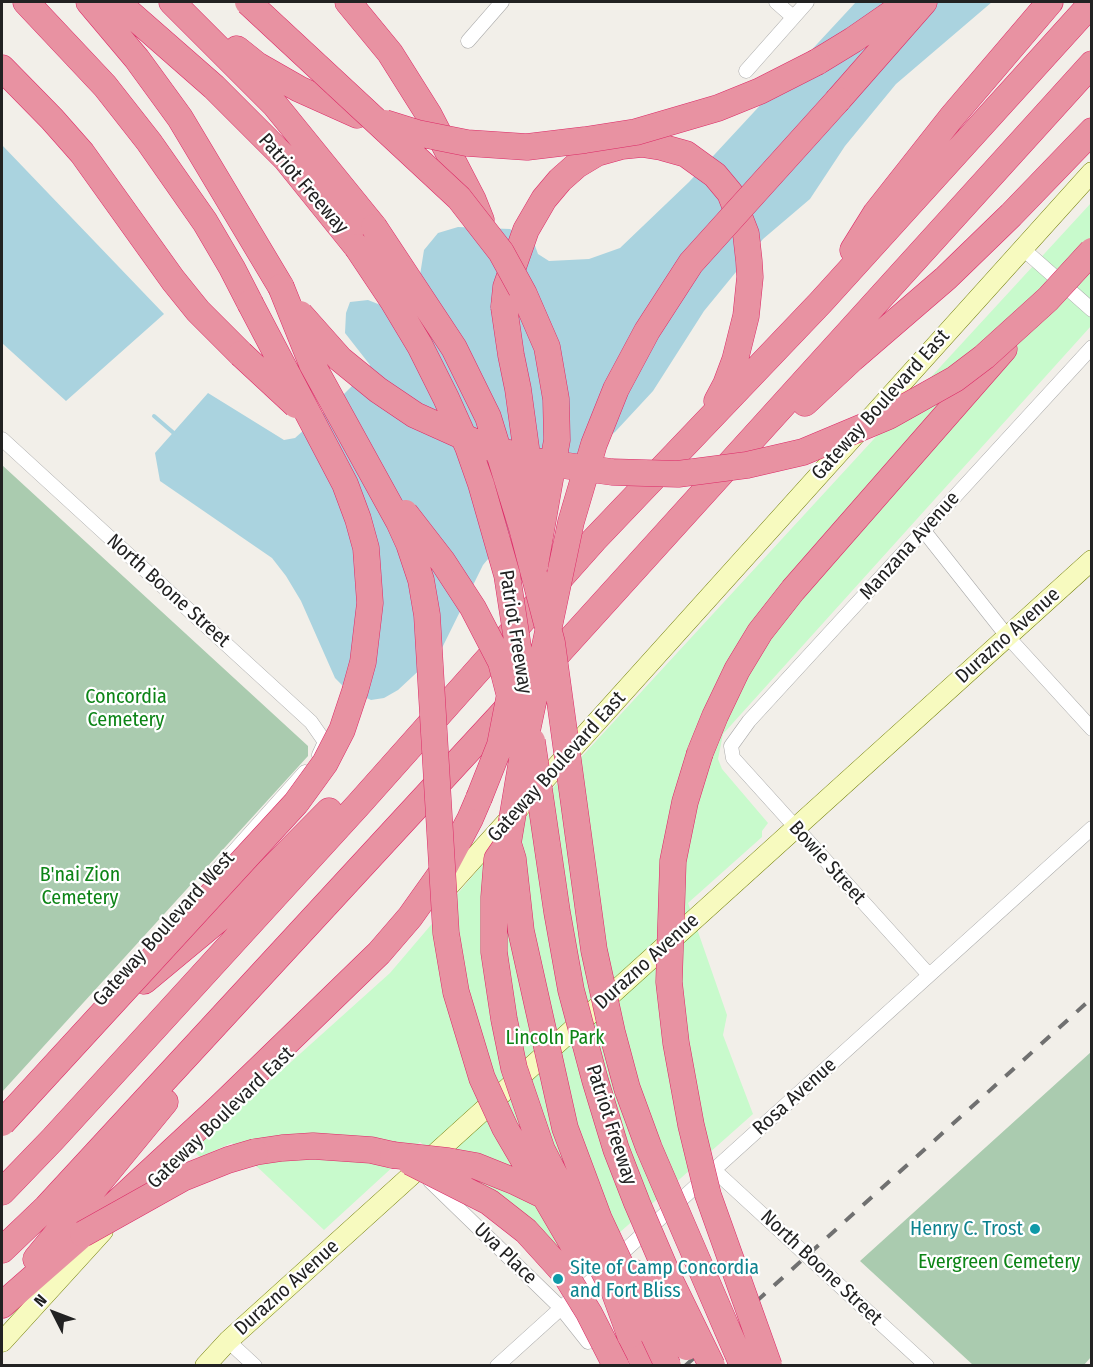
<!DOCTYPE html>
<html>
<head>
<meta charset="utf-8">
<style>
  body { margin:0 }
  #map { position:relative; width:1093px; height:1367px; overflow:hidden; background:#f2efe9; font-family:"Fira Sans Condensed",sans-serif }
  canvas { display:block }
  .frame { position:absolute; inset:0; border:3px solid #222; pointer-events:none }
  .north { position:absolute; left:24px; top:1283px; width:60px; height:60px; -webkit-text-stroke:4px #fff; paint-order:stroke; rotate:312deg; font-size:16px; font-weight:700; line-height:24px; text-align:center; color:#222 }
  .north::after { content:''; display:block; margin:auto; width:21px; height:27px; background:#222; clip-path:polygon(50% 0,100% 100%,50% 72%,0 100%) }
</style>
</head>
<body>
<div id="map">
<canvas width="1093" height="1367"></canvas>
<div class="frame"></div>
<div class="north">N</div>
</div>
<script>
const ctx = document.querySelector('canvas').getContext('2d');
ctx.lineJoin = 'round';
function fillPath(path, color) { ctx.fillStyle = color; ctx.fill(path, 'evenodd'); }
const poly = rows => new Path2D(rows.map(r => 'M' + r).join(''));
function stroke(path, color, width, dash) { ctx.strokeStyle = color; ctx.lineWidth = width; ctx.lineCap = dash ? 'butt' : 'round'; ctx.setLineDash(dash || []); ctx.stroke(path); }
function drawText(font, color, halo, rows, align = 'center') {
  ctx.font = font + ' "Fira Sans Condensed",sans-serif'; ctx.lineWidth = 4.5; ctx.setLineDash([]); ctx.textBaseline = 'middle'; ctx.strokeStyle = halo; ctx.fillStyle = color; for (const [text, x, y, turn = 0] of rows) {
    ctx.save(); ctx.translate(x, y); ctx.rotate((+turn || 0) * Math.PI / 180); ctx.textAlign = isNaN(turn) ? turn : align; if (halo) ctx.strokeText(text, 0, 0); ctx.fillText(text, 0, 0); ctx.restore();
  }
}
fillPath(poly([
  [2,465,308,746,308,756,2,1092],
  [1091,1052,1091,1357,1084,1365,973,1365,860,1261]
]), '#aacbaf');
fillPath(poly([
  [1091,203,1091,326,723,734,718,759,722,769,768,823,762,831,762,837,688,903,727,1015,723,1035,753,1114,565,1281,527,1241,420,1142,324,1230,232,1143,200,1157,193,1150,390,973,482,865]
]), '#c8facc');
fillPath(poly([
  [856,2,992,2,896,84,845,146,810,199,763,239,704,311,653,391,615,432,558,476,483,565,441,650,398,690,384,698,371,700,345,688,335,678,301,601,286,576,272,558,160,481,155,453,208,393,284,440,295,438,341,397,365,373,370,365,345,333,346,313,350,302,368,300,383,306,420,275,424,250,438,233,458,227,510,229,534,243,538,254,549,261,589,259,620,248,689,182],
  [2,145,164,314,66,401,2,343]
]), '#aad3df');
stroke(poly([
  [154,416,176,435]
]), '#aad3df', 4);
const street = poly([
  [776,2,793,17],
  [468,41,502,2],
  [746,71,807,2],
  [1022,248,1092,310],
  [2,439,311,722,325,742,319,755],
  [924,531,1007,636,1092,729],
  [212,876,305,772],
  [929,975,733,758,731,746,749,721,1092,347],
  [714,1170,927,1366],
  [430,1181,561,1308,588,1342],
  [228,1341,255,1366],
  [497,1366,1092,828]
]);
const secondary = poly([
  [439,897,1092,172],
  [2,1342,103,1231],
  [205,1366,228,1341,1092,560]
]);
const highway = poly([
  [26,2,105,86,149,142,205,222,232,268,250,303],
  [89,2,137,59,180,118,281,287],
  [117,2,214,87,286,159,357,247],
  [172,2,275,105,374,227],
  [348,2,390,53,429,115,473,200,481,220],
  [237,49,257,65,299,89,357,115],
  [817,62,853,40,908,2],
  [2,68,52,119,82,153,173,280,198,311,241,354],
  [838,100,924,2],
  [853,250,876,213,951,118,1050,2],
  [504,307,506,287,526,230,544,199,560,180,577,165,597,153,622,146,642,144,661,147,686,154,715,175,730,193,746,234,749,261,750,277,746,316,735,360,726,384,717,401],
  [805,403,852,359,946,278,1011,215,1092,131],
  [542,671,1092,64],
  [700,753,715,716,737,670,760,632,793,590,1004,349],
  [144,981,238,903,329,811],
  [255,1152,282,1148,313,1146,371,1150,393,1155],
  [2,1192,53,1139,359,804,594,540,821,302,1092,3],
  [2,1250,46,1208,513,702],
  [36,1259,165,1102],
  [2,1305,83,1234,220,1107,379,953,410,917,442,872,470,819,479,798],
  [630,1335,645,1366]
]);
stroke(street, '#a9a9a9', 15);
stroke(secondary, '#707d05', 21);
stroke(highway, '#dc2a67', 27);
stroke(street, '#fff', 14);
stroke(secondary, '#f7fabf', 20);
stroke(highway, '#e892a2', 26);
stroke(poly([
  [685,1366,1092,998]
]), '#707070', 4, [12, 12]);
const highwayBridge = poly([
  [248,2,459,198,501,252,524,294,547,347,556,399,557,440,535,565],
  [385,123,417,133,467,143,527,147,585,140,636,132,718,108,760,91,817,62],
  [374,227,454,348,488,417,522,528,552,643,594,950,612,1032,627,1088,649,1148,743,1366],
  [357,247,393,301,420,346,446,398,468,447,481,484,507,575,527,705],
  [281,287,312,364,399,522,409,544,421,580,427,615,446,933,456,992,482,1078,505,1128,579,1255],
  [504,307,511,355,518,389,536,521],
  [300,314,340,359,378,390,415,415,484,446,540,462,612,472,678,474,747,465,803,452,889,416,955,379,984,357,1048,299,1092,251],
  [241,354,296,405],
  [405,513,443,562,473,608,501,662,509,693],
  [532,741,557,912,571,990,595,1080,616,1149,637,1203,670,1280,712,1366],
  [700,753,685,802,673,861,669,982,676,1043,691,1125,708,1195,769,1366],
  [479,798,500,745,515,668],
  [508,843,513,859,521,931,565,1128,599,1219,668,1366],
  [2,1123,296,803,325,763,342,730,355,691,363,662,370,603,366,548,358,519,345,484,250,303],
  [393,1155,448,1161,476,1166,516,1182,545,1196],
  [410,1162,489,1202,526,1231,565,1274,589,1313,616,1366],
  [83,1234,183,1178,228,1160,255,1152],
  [634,1272,656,1300,687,1347],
  [630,1335,614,1291,542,1150,514,1068,504,1019,494,952,494,897,497,859,508,843,526,736,571,522,594,444,616,389,647,331,691,263,838,100]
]);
stroke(highwayBridge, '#dc2a67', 27, []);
stroke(highwayBridge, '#e892a2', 26);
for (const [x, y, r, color] of [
  [1035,1229,6,"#0f9aa8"],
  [558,1279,6,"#0f9aa8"]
]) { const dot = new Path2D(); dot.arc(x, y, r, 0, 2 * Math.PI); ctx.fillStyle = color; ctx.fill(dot); stroke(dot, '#fff', 2); }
drawText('20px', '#222', '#fff', [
  ["Patriot Freeway",303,184,49],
  ["Gateway Boulevard East",881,405,-48],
  ["Manzana Avenue",910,546,-48],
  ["North Boone Street",168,591,42],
  ["Patriot Freeway",515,632,81],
  ["Durazno Avenue",1008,636,-42],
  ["Gateway Boulevard East",557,767,-48],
  ["Bowie Street",827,863,48],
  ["Gateway Boulevard West",164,929,-48],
  ["Durazno Avenue",647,962,-42],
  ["Rosa Avenue",795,1097,-42],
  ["Gateway Boulevard East",221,1118,-44],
  ["Patriot Freeway",611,1125,72],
  ["Uva Place",505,1254,44],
  ["North Boone Street",821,1268,43],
  ["Durazno Avenue",287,1288,-42]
]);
drawText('20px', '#0c8416', '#fff', [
  ["Concordia",126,697],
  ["Cemetery",126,720],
  ["B'nai Zion",80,875],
  ["Cemetery",80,898],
  ["Lincoln Park",555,1038],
  ["Evergreen Cemetery",999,1262]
]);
drawText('20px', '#0d838f', '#fff', [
  ["Henry C. Trost",1023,1229],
  ["Site of Camp Concordia",570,1268,"left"],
  ["and Fort Bliss",570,1291,"left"]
], 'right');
</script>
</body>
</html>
